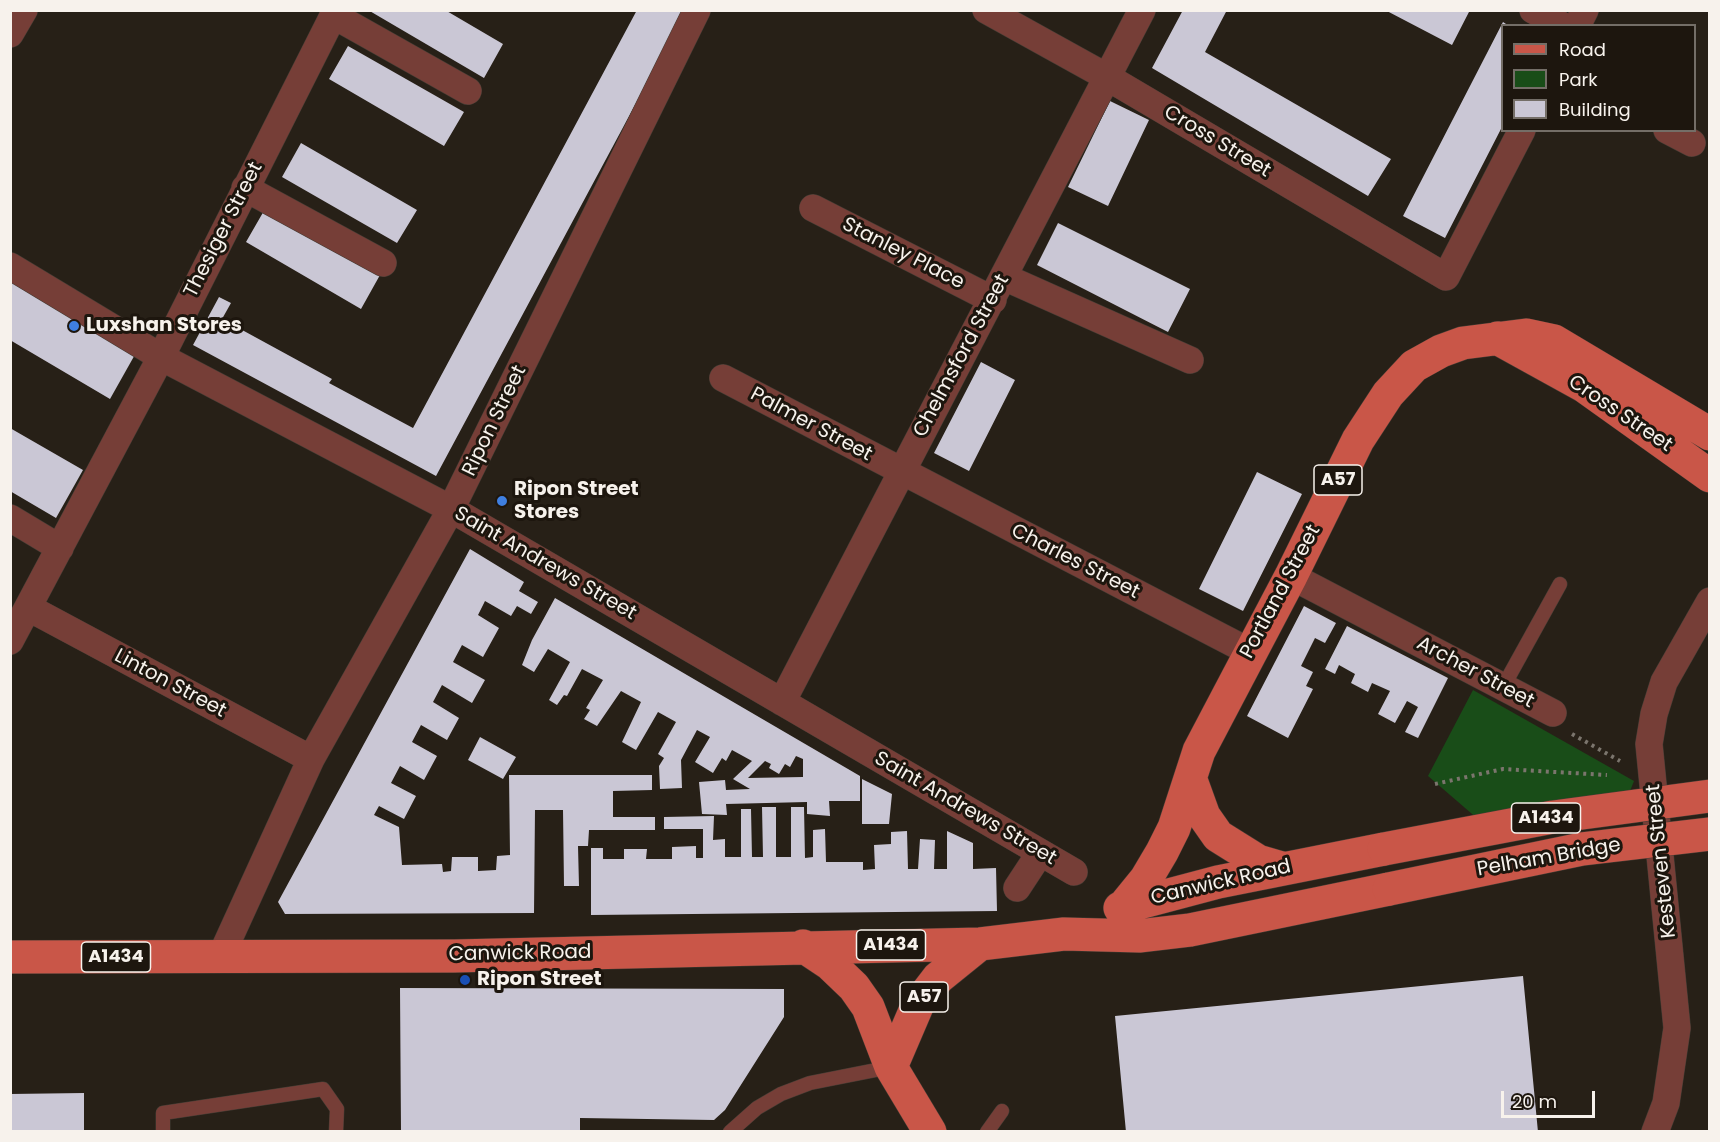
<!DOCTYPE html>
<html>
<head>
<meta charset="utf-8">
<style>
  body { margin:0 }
  #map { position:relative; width:1720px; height:1142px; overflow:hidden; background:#272017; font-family:Poppins,sans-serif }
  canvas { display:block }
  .frame { position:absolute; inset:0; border:12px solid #f7f2ec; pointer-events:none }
  .legend { position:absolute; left:1501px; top:24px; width:195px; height:108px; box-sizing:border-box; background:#1d160e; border:2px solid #746e67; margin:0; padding:8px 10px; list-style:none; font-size:18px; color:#f7f2ec }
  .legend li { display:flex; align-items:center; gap:12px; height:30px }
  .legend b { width:30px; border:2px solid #746e67 }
  .scale { position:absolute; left:1501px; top:1091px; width:94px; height:27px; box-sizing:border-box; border:3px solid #f7f2ec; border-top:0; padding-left:8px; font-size:18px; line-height:21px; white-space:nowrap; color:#f7f2ec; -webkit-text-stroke:4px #1d160e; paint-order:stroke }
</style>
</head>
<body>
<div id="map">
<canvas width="1720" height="1142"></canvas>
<div class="frame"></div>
<ul class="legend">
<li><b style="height:8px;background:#c95648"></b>Road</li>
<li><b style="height:16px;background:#194d18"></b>Park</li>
<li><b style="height:16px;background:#cac7d5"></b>Building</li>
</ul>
<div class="scale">20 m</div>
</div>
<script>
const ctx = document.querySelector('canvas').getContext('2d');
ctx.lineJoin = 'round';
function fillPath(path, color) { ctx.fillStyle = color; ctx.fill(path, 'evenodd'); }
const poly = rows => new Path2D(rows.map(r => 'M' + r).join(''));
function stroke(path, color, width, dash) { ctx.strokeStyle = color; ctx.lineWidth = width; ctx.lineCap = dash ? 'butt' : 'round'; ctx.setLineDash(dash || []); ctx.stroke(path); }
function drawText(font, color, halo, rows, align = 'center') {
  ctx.font = font + ' Poppins,sans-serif'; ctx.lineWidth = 6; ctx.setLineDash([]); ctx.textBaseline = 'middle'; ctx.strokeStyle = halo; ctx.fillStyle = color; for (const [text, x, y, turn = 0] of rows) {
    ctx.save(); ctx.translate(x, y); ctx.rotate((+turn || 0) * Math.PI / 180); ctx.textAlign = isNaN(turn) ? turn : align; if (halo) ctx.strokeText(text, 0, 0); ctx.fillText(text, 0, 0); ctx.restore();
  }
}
fillPath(poly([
  [1473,690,1634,781,1626,801,1479,820,1428,776]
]), '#194d18');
fillPath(poly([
  [368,10,445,10,503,44,484,78],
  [637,10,686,10,436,476,193,345,219,297,231,303,222,319,332,379,329,383,413,428],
  [1183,10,1227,10,1205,52,1391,159,1368,196,1152,68],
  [1385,10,1470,10,1452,45],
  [1503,22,1509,26,1502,26,1502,127,1445,238,1403,216],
  [348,46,464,112,444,146,329,79],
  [1110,101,1149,120,1108,206,1068,187],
  [301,143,417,210,397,243,282,177],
  [265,209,380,275,361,309,246,242],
  [1058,223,1190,289,1168,332,1037,265],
  [10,278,137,351,110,399,10,340],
  [981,362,1015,380,969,471,934,453],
  [10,428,83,470,56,518,10,491],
  [1257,472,1302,494,1243,611,1199,589],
  [470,549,524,582,519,591,538,602,531,614,517,606,511,616,485,601,478,615,499,628,483,657,462,645,453,662,485,680,472,703,442,685,433,702,459,718,447,740,421,725,412,742,437,756,424,780,400,766,391,783,416,796,404,819,379,806,374,815,399,827,402,865,442,864,443,872,451,871,452,857,478,857,478,871,496,870,497,856,510,855,509,775,652,775,652,790,613,791,613,817,655,817,655,830,589,830,588,846,578,846,579,886,564,886,563,810,535,810,534,913,285,914,278,902],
  [555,598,860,776,860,801,829,801,830,816,807,814,807,802,726,804,727,815,702,814,699,782,725,780,726,790,750,789,733,779,752,761,732,750,726,761,722,758,713,773,695,762,710,737,697,730,681,760,682,788,660,789,659,766,664,758,658,754,676,722,658,712,636,750,622,742,641,702,621,691,597,726,584,719,590,710,586,708,603,680,582,669,567,696,564,695,557,705,549,700,570,662,548,649,534,672,522,665,532,640],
  [796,756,803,759,803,777,748,778,765,761,771,764,769,768,779,774,785,764,790,767],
  [1304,606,1336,623,1325,643,1315,638,1301,666,1313,672,1306,686,1313,689,1288,738,1247,716],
  [1347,626,1448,678,1418,738,1405,732,1418,707,1407,701,1395,723,1378,714,1390,691,1372,683,1368,692,1351,683,1355,674,1339,665,1335,674,1325,669],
  [480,737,516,757,503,779,468,760],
  [862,779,892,794,889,824,862,824],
  [762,807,776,807,776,857,791,857,791,807,804,807,805,858,813,857,813,830,825,829,826,862,863,862,863,870,875,869,874,845,891,844,891,832,907,831,908,869,918,869,920,839,935,840,934,869,947,869,947,831,973,843,973,869,996,868,997,911,591,915,591,848,603,848,603,859,624,859,624,849,647,849,646,859,672,859,672,847,696,846,696,858,703,858,703,829,664,829,664,817,714,816,713,840,725,839,725,857,741,857,741,809,751,809,752,857,763,857],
  [1523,976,1538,1132,1126,1132,1115,1016],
  [400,988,784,989,784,1017,725,1110,714,1120,580,1118,580,1132,401,1132],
  [84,1093,84,1132,10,1132,10,1094]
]), '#cac7d5');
const service = poly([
  [1503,687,1560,584],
  [163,1132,163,1113,323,1089,337,1109,336,1132],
  [730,1132,757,1108,781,1094,810,1083,891,1067],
  [987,1132,1002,1111]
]);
const minor = poly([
  [986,10,1107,77,1446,277,1522,130],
  [1533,10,1563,26],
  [333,15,468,91],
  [1577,26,1585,10],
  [10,34,24,10],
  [1667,130,1692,143],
  [245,188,383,263],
  [813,208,993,300],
  [10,266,161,357,451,509,1074,872],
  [1004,277,1190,360],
  [723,378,1250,652],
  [10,518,60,548],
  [1291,576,1553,713],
  [29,608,311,759],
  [10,641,161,357,336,10],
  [782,702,1142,10],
  [1017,888,1040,853],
  [221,956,311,759,451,509,697,10],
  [1655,1132,1666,1103,1677,1028,1649,744,1654,714,1664,682,1710,601]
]);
const primary = poly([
  [1497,338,1584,386,1710,476],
  [1191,780,1204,816,1218,836,1258,861,1282,868],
  [1124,906,1146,879,1162,852,1174,828,1199,751,1291,576,1358,440,1388,394,1414,366,1441,351,1463,343,1526,335,1554,341,1710,434],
  [1120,908,1218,882,1384,849],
  [803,946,830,964,854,987,868,1007,891,1067,930,1132],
  [10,957,454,956,980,944,1064,934,1139,936,1190,930,1389,889],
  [891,1067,918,1004,938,978,980,944]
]);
stroke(service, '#443d35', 15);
stroke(minor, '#443d35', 28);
stroke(primary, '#443d35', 34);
stroke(poly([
  [1572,734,1620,761],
  [1435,784,1503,769,1607,775]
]), '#7b756d', 4, [3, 4.5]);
stroke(service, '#763e37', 14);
stroke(minor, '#763e37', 27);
stroke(primary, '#c95648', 33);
const primaryBridge = poly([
  [1384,849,1553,817,1710,796],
  [1389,889,1582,849,1710,834]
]);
stroke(primaryBridge, '#443d35', 34, []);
stroke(primaryBridge, '#c95648', 33);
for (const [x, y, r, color] of [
  [74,326,6,"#3f7fe0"],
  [502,501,6,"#3f7fe0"],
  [465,980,6,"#1a4fb4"]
]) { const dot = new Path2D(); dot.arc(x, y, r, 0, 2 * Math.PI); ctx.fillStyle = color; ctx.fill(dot); stroke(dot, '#1d160e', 2); }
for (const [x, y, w] of [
  [1338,480,48],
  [1546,818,69],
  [891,945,69],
  [116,957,69],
  [924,997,48]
]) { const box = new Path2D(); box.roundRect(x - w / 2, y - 15, w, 30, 4.5); ctx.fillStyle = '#1d160e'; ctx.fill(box); stroke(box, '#f7f2ec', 1.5); }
drawText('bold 18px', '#f7f2ec', null, [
  ["A57",1338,480],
  ["A1434",1546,818],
  ["A1434",891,945],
  ["A1434",116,957],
  ["A57",924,997]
]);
drawText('20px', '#f7f2ec', '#1d160e', [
  ["Cross Street",1217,142,31],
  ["Thesiger Street",224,230,-63],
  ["Stanley Place",903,254,27],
  ["Chelmsford Street",962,356,-62],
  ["Cross Street",1620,414,34],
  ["Ripon Street",495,421,-64],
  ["Palmer Street",811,425,28],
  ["Charles Street",1075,562,27],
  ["Saint Andrews Street",545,564,30],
  ["Portland Street",1281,592,-62],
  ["Archer Street",1475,673,28],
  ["Linton Street",170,684,28],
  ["Saint Andrews Street",965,809,30],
  ["Pelham Bridge",1549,858,-10],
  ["Kesteven Street",1662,861,-96],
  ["Canwick Road",1221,883,-13],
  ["Canwick Road",520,954,-1]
]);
drawText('bold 20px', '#f7f2ec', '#1d160e', [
  ["Luxshan Stores",86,326],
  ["Ripon Street",514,490],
  ["Stores",514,513],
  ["Ripon Street",477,980]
], 'left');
</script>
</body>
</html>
